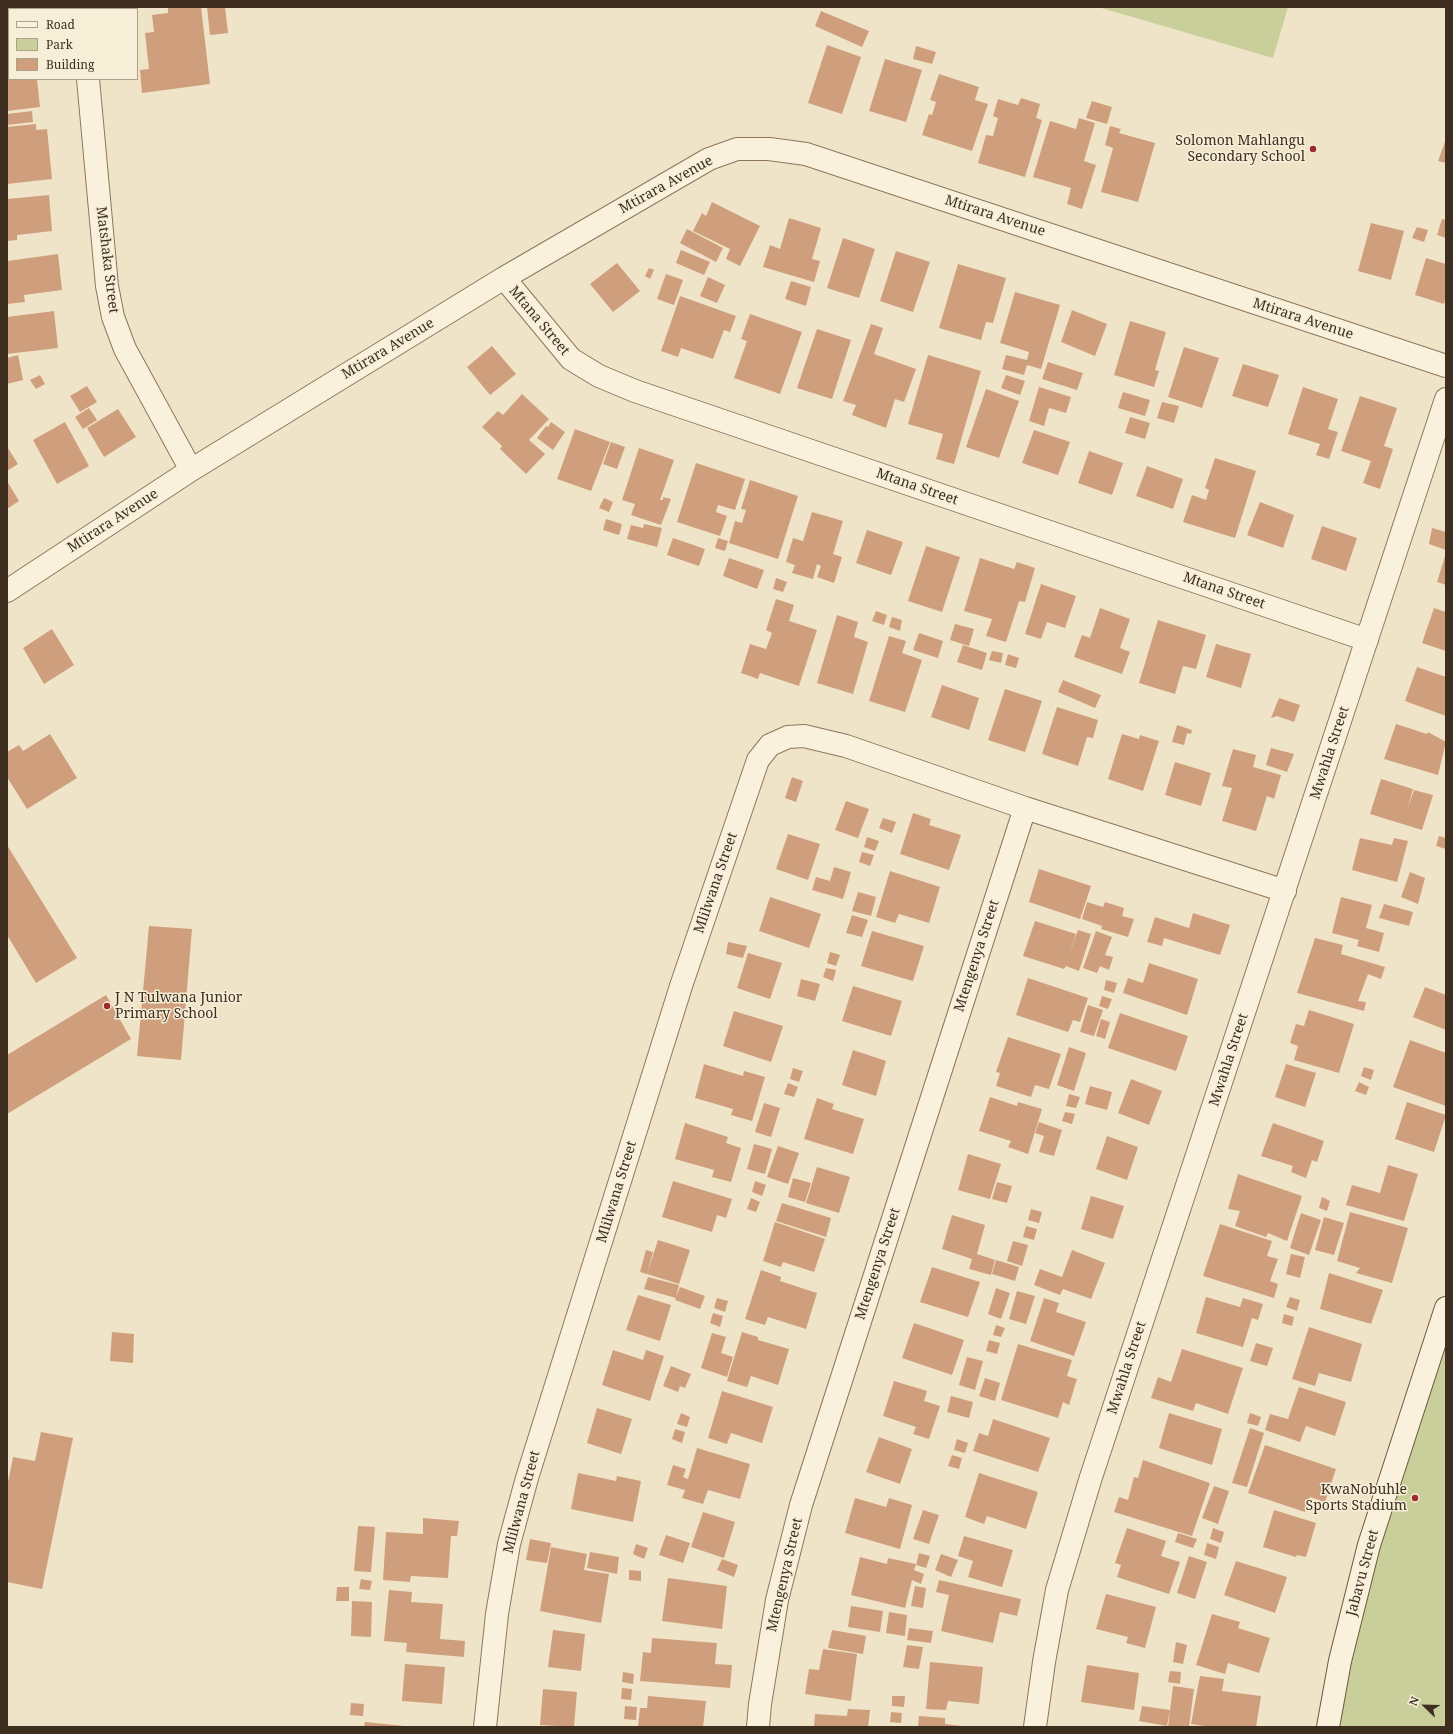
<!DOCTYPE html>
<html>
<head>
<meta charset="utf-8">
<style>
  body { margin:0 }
  #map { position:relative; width:1453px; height:1734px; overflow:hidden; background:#f0e4c8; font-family:"Noto Serif",serif }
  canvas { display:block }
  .frame { position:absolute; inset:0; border:8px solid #3d2e20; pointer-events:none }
  .legend { position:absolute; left:8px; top:8px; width:130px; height:72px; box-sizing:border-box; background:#f7eed8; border:1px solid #ada18e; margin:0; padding:5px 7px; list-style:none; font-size:12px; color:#3d2e20 }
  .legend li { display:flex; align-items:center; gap:8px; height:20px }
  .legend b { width:20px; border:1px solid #ada18e }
  .north { position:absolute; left:1405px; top:1686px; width:40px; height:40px; -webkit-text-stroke:3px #f7eed8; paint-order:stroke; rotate:293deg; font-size:11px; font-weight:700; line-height:16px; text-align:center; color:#3d2e20 }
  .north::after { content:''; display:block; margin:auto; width:14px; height:18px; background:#3d2e20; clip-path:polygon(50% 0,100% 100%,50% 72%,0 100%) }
</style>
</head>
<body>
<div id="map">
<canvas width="1453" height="1734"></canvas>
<div class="frame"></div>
<ul class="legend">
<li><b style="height:5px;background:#faf1dc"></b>Road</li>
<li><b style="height:11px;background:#c9cf9b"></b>Park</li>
<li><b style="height:11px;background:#cf9f7d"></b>Building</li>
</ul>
<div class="north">N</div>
</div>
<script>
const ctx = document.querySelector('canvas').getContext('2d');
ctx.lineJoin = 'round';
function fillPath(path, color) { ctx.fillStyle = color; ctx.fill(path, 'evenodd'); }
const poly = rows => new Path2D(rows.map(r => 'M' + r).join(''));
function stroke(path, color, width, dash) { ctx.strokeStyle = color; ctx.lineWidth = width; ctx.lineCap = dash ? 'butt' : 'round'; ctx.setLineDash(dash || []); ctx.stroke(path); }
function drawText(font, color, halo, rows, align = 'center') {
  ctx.font = font + ' "Noto Serif",serif'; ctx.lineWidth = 3; ctx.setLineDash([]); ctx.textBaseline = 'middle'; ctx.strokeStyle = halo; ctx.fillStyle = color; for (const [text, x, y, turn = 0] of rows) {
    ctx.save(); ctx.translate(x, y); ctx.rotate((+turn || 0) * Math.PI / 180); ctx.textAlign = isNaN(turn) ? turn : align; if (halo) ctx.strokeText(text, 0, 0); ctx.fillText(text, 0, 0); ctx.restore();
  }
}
fillPath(poly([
  [1098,7,1288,7,1273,58],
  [1446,1308,1446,1727,1328,1727]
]), '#c9cf9b');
fillPath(poly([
  [7,7,32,7,32,9,9,9,9,53,7,53],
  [168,7,201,7,210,84,142,93,140,70,149,69,145,33,154,32,152,15,168,13],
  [207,7,225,7,228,33,210,35],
  [821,11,869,31,862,47,815,26],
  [827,45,861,57,842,114,808,103],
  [916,46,936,52,932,64,913,59],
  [885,59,922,70,906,122,869,111],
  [7,74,9,74,9,79,37,79,40,107,7,111],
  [939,74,979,87,975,100,988,104,972,151,922,135,929,114,932,115,936,102,930,100],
  [1021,98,1040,104,1036,118,1042,120,1025,177,978,163,986,135,993,136,998,118,993,116,998,99,1018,105],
  [1092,101,1112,107,1107,124,1086,118],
  [32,111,33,122,7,125,7,114],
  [1079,118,1095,123,1084,161,1096,165,1082,209,1067,204,1071,188,1033,177,1050,121,1076,129],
  [36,124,36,130,47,129,52,179,7,184,7,127],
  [1110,126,1121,129,1119,133,1155,143,1138,202,1101,192,1113,148,1105,145],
  [1446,139,1446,163,1438,161],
  [49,195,52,231,17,235,17,240,7,241,7,199],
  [712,202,760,226,740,266,726,259,730,249,693,231,702,213,706,216],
  [789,218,821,228,812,259,820,261,814,282,763,267,770,245,780,249],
  [1442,219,1446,220,1446,238,1437,235],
  [1371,223,1404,231,1391,280,1358,271],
  [1417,227,1428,230,1424,242,1412,238],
  [687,229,723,248,716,262,680,243],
  [843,238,875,249,859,298,827,288],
  [681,250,710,262,704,275,676,263],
  [896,251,930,262,913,312,880,301],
  [58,254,62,290,24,295,25,302,7,304,7,261],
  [1426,258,1446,264,1446,296,1444,304,1415,295],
  [617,263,640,291,613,312,590,284],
  [958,264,1006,278,993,323,986,322,981,340,939,328],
  [649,268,654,270,650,279,645,276],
  [666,274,683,280,674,305,657,299],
  [708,277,725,285,717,303,700,296],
  [791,281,811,287,806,306,785,299],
  [1015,292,1060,305,1041,369,1027,365,1024,375,1002,369,1006,355,1027,360,1029,352,1000,343],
  [680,296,736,316,730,332,724,330,713,359,681,348,678,357,661,351],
  [1072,310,1107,324,1095,356,1061,342],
  [54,311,58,348,7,354,7,317],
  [750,314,802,332,780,394,734,378,747,341,741,339],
  [1130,321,1166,332,1155,370,1159,371,1154,387,1114,375],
  [871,324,883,328,874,354,916,369,904,402,895,399,886,428,852,415,856,405,843,401],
  [817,329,851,340,832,399,797,388],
  [492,346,516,374,490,395,467,367],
  [1184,347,1219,358,1202,408,1168,397],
  [18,355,23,380,7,384,7,358],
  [928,355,981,371,954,464,936,459,943,434,908,424],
  [1048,362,1083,373,1077,390,1042,379],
  [1243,364,1279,375,1268,407,1232,396],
  [40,375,45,384,36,389,30,380],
  [1006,375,1025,381,1020,395,1001,388],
  [87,386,97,402,80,412,70,396],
  [1039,387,1071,397,1066,413,1049,408,1044,426,1029,421],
  [1303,387,1338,399,1328,429,1338,432,1329,459,1316,455,1320,444,1288,434],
  [986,389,1019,401,999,458,966,447],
  [1123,392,1150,400,1145,416,1118,408],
  [522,394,549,419,529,440,545,454,526,474,500,449,502,446,482,427,498,411,503,415],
  [1360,396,1397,408,1384,446,1393,449,1380,489,1363,483,1371,461,1341,451],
  [1162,402,1179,406,1174,423,1157,418],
  [89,408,97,420,83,429,75,417],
  [118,409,136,437,104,457,87,428],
  [1130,417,1150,423,1145,439,1125,433],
  [65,422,89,466,57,484,33,440],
  [551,422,565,432,553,450,537,438,546,426,548,427],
  [575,429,610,442,591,491,557,479],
  [1034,430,1070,442,1058,475,1022,463],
  [611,442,625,447,617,469,603,464],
  [8,448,18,464,7,471,7,449],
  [639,448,674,460,660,500,663,500,663,497,671,499,661,525,631,515,635,504,622,500],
  [1089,451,1123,463,1112,495,1078,483],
  [1215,458,1256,471,1235,538,1183,522,1192,495,1206,500,1209,490,1205,488],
  [696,463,745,479,735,510,718,505,716,512,727,516,720,536,677,522],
  [1147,466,1183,479,1173,509,1136,496],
  [750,480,798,496,778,559,729,543,735,521,742,523,746,510,741,509],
  [7,481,19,501,7,509],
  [604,498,613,502,609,512,599,508],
  [1260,502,1294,515,1283,548,1247,535],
  [812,512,843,521,833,554,842,557,834,583,817,577,821,566,817,564,813,579,792,573,795,565,786,562,793,538,803,541],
  [606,519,622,524,619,535,603,530],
  [644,524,662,528,657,547,627,539,631,525,643,528],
  [1322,526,1357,538,1346,571,1311,559],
  [1432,528,1446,532,1446,550,1429,544],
  [867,530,903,542,891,575,856,563],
  [673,538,705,549,699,566,667,555],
  [718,538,728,541,725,551,715,548],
  [926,546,960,557,942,612,908,601],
  [1446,553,1446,585,1437,582],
  [729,558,764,570,757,589,723,576],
  [980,558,1014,569,1017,562,1035,568,1025,602,1019,601,1006,642,986,636,992,619,964,611],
  [776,578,787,582,783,592,773,589],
  [1041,584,1076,596,1065,628,1047,622,1041,639,1025,634],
  [776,599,794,605,789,621,817,630,799,686,760,673,758,679,741,673,750,644,766,649,772,633,766,630],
  [1100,608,1130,619,1120,648,1130,652,1122,674,1074,657,1082,635,1090,638],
  [1434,608,1446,612,1446,651,1422,643],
  [876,611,887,615,884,625,872,621],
  [837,615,858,622,854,637,868,642,853,694,817,683],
  [892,617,902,620,900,631,889,627],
  [1158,620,1206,635,1196,669,1183,666,1175,694,1139,683],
  [955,624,974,629,969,646,950,640],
  [52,629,74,665,44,684,23,648],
  [919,633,943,641,938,658,913,650],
  [889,636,906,641,902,653,922,660,905,712,869,701],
  [1216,644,1251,654,1241,688,1206,677],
  [963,645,987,653,982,670,957,662],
  [992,651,1003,653,1001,663,989,660],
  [1008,654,1019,658,1016,668,1005,665],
  [1417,667,1446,677,1446,716,1405,701],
  [1063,680,1101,695,1095,708,1058,692],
  [942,685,979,698,969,730,931,717],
  [1005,689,1042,701,1025,752,988,740],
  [1279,698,1300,705,1294,722,1277,716,1271,718],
  [1057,707,1098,720,1093,738,1087,737,1078,766,1042,754],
  [1396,724,1427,734,1428,732,1446,742,1438,775,1384,759],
  [1177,725,1192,730,1191,734,1187,733,1184,745,1172,742],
  [50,734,77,778,27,809,7,777,7,752,19,745,23,751],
  [1122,734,1139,739,1140,735,1159,741,1143,791,1108,779],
  [1271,748,1294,754,1287,772,1266,765],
  [1233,749,1256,755,1253,767,1281,775,1274,799,1267,796,1256,831,1222,821,1232,788,1222,786],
  [1175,762,1211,773,1201,806,1165,795],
  [792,777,803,781,796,802,785,798],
  [1381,779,1413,789,1408,808,1414,790,1433,795,1422,830,1370,814],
  [846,801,869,809,858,838,835,830],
  [913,813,931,819,929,825,961,835,949,870,900,854],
  [883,818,896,822,892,833,879,828],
  [788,834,820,844,808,880,776,869],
  [1439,836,1446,838,1446,849,1436,846],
  [867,837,879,841,875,851,864,847],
  [1360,838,1392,845,1394,838,1408,841,1397,882,1352,870],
  [7,845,77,958,36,983,7,935],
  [862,852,874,855,870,866,859,862],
  [834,867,851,872,843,899,812,890,816,877,830,881],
  [1039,869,1091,886,1080,919,1029,902],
  [890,871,940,887,929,923,899,914,895,923,876,917],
  [1410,872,1425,878,1418,904,1401,897],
  [858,892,876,897,871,916,852,911],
  [770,897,821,914,809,948,759,931],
  [1341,897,1372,905,1366,928,1384,933,1379,952,1357,946,1359,940,1332,933],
  [1087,902,1103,907,1105,902,1124,908,1122,916,1134,919,1128,937,1101,929,1102,926,1082,919],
  [1384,904,1413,912,1409,926,1379,918],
  [1193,913,1230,925,1220,955,1164,938,1162,946,1147,942,1155,917,1189,928],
  [852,915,868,920,862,937,846,933],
  [1035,921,1076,934,1069,955,1078,930,1091,934,1079,971,1066,966,1064,969,1023,956],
  [149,926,192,929,181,1060,137,1056],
  [872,931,924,946,913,981,861,966],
  [1096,931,1112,937,1105,955,1113,957,1109,970,1100,966,1097,973,1083,968],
  [1315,938,1343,945,1341,954,1385,967,1381,979,1368,974,1358,1001,1366,1002,1364,1011,1297,993],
  [728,942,747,946,743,958,726,954],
  [830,952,840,955,836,966,827,963],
  [748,953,782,963,770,999,737,988],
  [1149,963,1198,979,1187,1015,1123,993,1128,978,1143,983],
  [826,968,836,970,833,981,823,977],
  [1028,978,1088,998,1080,1022,1073,1020,1068,1032,1016,1015],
  [801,979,820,984,815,1001,797,996],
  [1106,980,1117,983,1114,993,1104,990],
  [853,986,902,1001,891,1036,842,1021],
  [1425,987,1446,995,1446,1030,1413,1017],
  [106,995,131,1039,7,1114,7,1055],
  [1102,996,1112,999,1108,1009,1099,1006],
  [1088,1005,1103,1010,1094,1036,1080,1032],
  [1309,1010,1354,1024,1339,1073,1294,1060,1298,1046,1290,1043,1296,1024,1304,1026],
  [734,1011,783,1026,771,1062,723,1046],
  [1120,1013,1188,1036,1176,1071,1108,1048],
  [1101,1019,1110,1022,1105,1039,1096,1036],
  [1008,1037,1061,1054,1049,1089,1035,1085,1031,1097,996,1086,1000,1073,996,1072],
  [1410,1040,1446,1053,1446,1106,1393,1087],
  [1069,1047,1086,1053,1074,1091,1057,1085],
  [853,1050,886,1061,876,1096,842,1085],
  [704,1064,743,1076,744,1071,765,1077,752,1121,731,1115,733,1109,695,1098],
  [1286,1064,1316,1073,1305,1107,1275,1097],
  [1364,1067,1374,1070,1371,1080,1361,1076],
  [793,1068,803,1071,799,1082,790,1079],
  [1131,1079,1162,1091,1149,1125,1118,1113],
  [1359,1082,1369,1087,1366,1095,1355,1091],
  [788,1083,798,1087,794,1097,784,1094],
  [1090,1086,1112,1092,1107,1110,1085,1104],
  [1069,1094,1080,1097,1076,1108,1066,1106],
  [990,1097,1017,1106,1018,1102,1042,1109,1028,1154,1008,1147,1011,1141,979,1131],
  [817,1098,834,1104,832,1109,864,1119,853,1154,804,1139],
  [1407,1102,1446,1115,1434,1152,1395,1139],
  [764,1103,780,1108,771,1137,755,1132],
  [1065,1112,1075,1114,1072,1124,1062,1121],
  [1039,1122,1062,1130,1054,1156,1039,1152,1044,1136,1035,1133],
  [685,1123,728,1137,726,1143,741,1148,731,1182,712,1177,714,1170,675,1159],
  [1273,1123,1324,1141,1317,1162,1312,1160,1306,1178,1291,1172,1293,1166,1261,1156],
  [1107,1136,1138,1147,1127,1180,1096,1169],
  [754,1144,772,1149,765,1174,747,1169],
  [778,1146,799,1153,788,1184,767,1177],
  [968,1154,1001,1164,990,1199,958,1190],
  [1388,1165,1418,1174,1404,1221,1346,1205,1352,1185,1380,1193],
  [817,1167,850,1177,839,1213,806,1203],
  [1238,1174,1302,1196,1287,1241,1268,1233,1266,1237,1235,1226,1240,1211,1228,1209],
  [793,1178,811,1183,805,1202,788,1197],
  [673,1181,732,1199,726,1218,717,1215,712,1232,662,1217],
  [755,1181,766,1185,762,1196,752,1192],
  [997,1182,1012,1186,1007,1203,992,1199],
  [1091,1196,1124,1206,1113,1239,1081,1229],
  [1322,1197,1330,1201,1327,1211,1319,1208],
  [751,1198,760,1202,756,1212,747,1209],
  [782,1203,831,1218,826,1237,776,1221],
  [1031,1209,1042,1212,1039,1223,1028,1220],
  [1350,1212,1408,1228,1392,1283,1356,1273,1360,1268,1337,1261],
  [1301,1213,1321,1220,1309,1255,1290,1248],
  [952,1215,985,1225,977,1254,995,1260,991,1275,969,1269,972,1259,942,1249],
  [1324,1217,1344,1223,1334,1255,1315,1250],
  [775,1222,825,1239,814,1272,783,1262,781,1267,763,1261],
  [1220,1224,1272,1241,1267,1256,1278,1259,1270,1281,1278,1284,1274,1298,1203,1276],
  [1026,1226,1037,1229,1034,1240,1023,1237],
  [658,1240,690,1250,679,1284,647,1274],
  [1013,1241,1028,1245,1022,1266,1007,1261],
  [646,1250,653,1252,647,1274,640,1272],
  [1072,1250,1105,1263,1091,1299,1063,1289,1060,1295,1034,1285,1040,1269,1062,1277],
  [1291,1254,1305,1257,1300,1278,1286,1274],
  [996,1260,1019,1267,1015,1281,992,1274],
  [932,1267,980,1282,968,1317,920,1302],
  [761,1270,781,1277,780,1281,817,1293,806,1329,768,1317,765,1325,745,1319],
  [1329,1273,1383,1290,1371,1324,1320,1309],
  [648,1277,679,1285,676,1298,644,1289],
  [680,1287,705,1296,700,1309,675,1300],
  [996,1288,1010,1293,1001,1319,988,1314],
  [1017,1291,1035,1296,1026,1324,1009,1319],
  [638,1295,671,1305,660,1341,626,1330],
  [1206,1297,1240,1307,1243,1298,1263,1304,1258,1320,1252,1318,1243,1347,1196,1333],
  [1290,1297,1300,1300,1297,1311,1286,1307],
  [717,1298,728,1301,725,1312,714,1308],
  [1044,1298,1059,1303,1056,1312,1086,1322,1074,1356,1030,1341],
  [713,1313,723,1316,720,1327,710,1323],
  [1284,1314,1294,1317,1292,1326,1282,1323],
  [914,1323,964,1340,952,1375,902,1358],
  [996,1325,1005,1328,1001,1337,993,1335],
  [1309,1327,1362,1344,1351,1382,1319,1373,1315,1386,1292,1379],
  [112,1332,134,1334,133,1363,110,1361],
  [742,1332,758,1337,758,1340,789,1349,778,1385,751,1376,747,1387,727,1381],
  [712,1333,726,1337,721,1353,733,1357,727,1377,701,1368],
  [989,1340,1000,1343,997,1354,986,1351],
  [1256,1343,1273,1348,1267,1366,1250,1361],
  [1018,1344,1072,1360,1067,1376,1077,1379,1069,1405,1063,1402,1058,1418,1001,1400],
  [1182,1349,1243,1368,1228,1414,1196,1403,1193,1411,1151,1398,1158,1377,1171,1382],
  [613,1350,643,1360,646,1350,664,1356,650,1401,602,1385],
  [967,1357,983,1361,975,1390,959,1385],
  [671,1366,691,1374,685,1388,680,1386,678,1392,663,1386],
  [985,1378,1000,1383,995,1401,979,1396],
  [894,1381,927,1391,924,1401,940,1406,929,1439,913,1434,916,1427,883,1416],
  [1299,1387,1346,1402,1335,1436,1306,1426,1300,1442,1265,1430,1270,1414,1288,1419],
  [722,1391,773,1407,762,1443,731,1433,727,1444,708,1438],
  [951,1396,973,1402,969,1418,947,1412],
  [597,1408,632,1419,621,1454,587,1443],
  [681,1413,690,1417,687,1427,677,1424],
  [1169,1413,1222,1429,1212,1465,1159,1448],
  [1250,1413,1261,1417,1258,1426,1247,1423],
  [993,1419,1050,1438,1038,1472,973,1451,979,1433,988,1436],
  [1250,1428,1264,1433,1247,1487,1232,1483],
  [675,1429,685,1432,682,1443,672,1439],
  [41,1432,73,1438,42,1589,7,1582,7,1487,13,1457,35,1461],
  [879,1437,912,1449,900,1484,866,1472],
  [957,1439,968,1443,965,1453,954,1450],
  [1265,1445,1336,1469,1325,1502,1310,1497,1305,1512,1248,1493],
  [697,1448,750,1464,740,1499,708,1490,703,1504,682,1498,685,1490,667,1485,673,1465,686,1469,683,1477,688,1479],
  [952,1455,962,1458,959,1469,948,1466],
  [1143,1460,1210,1483,1192,1536,1114,1512,1119,1497,1128,1500,1134,1477,1138,1478],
  [578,1473,616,1481,617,1476,641,1481,633,1522,571,1509],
  [979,1473,1038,1492,1026,1529,987,1516,984,1524,965,1517],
  [1214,1486,1229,1491,1218,1524,1202,1518],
  [855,1498,886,1507,889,1498,912,1505,900,1549,845,1533],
  [923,1510,939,1515,929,1544,913,1539],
  [1274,1510,1316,1523,1306,1557,1297,1555,1296,1557,1263,1547],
  [703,1512,735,1522,724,1558,691,1547],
  [423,1518,459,1521,457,1536,451,1536,448,1578,411,1576,410,1582,383,1580,386,1532,423,1534],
  [358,1526,375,1527,371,1572,354,1571],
  [1127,1528,1166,1541,1161,1556,1180,1562,1169,1594,1117,1577,1121,1565,1115,1563],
  [1213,1528,1224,1532,1221,1543,1210,1539],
  [1178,1533,1197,1539,1193,1548,1175,1542],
  [666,1535,690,1543,683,1563,659,1555],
  [964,1536,1013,1550,1002,1587,968,1577,973,1561,958,1556],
  [530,1539,551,1543,547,1563,526,1560],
  [1207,1543,1219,1547,1216,1559,1204,1555],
  [636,1544,648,1548,644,1559,633,1554],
  [551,1547,587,1554,584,1570,609,1574,601,1623,540,1611],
  [590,1552,619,1557,617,1574,587,1568],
  [919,1553,930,1556,926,1568,916,1565],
  [941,1554,958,1560,951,1577,935,1570],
  [1189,1556,1207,1562,1195,1599,1177,1593],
  [860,1557,887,1564,888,1558,916,1564,914,1570,924,1574,921,1584,912,1580,905,1608,851,1595],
  [722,1559,738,1565,734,1577,717,1570],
  [1236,1561,1287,1577,1275,1613,1224,1595],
  [629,1570,641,1571,641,1581,629,1580],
  [668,1578,727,1586,722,1629,662,1621],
  [361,1579,372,1581,370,1590,359,1589],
  [939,1580,1021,1599,1017,1616,1000,1612,993,1643,941,1631,949,1595,936,1592],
  [915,1586,926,1588,923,1608,911,1606],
  [337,1587,349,1587,349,1601,336,1601],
  [389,1590,412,1592,411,1602,443,1604,440,1639,465,1641,464,1657,406,1652,407,1643,384,1641],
  [1106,1594,1156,1607,1145,1648,1126,1643,1128,1637,1096,1629],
  [352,1601,372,1602,371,1637,351,1636],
  [851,1606,883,1611,880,1632,848,1627],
  [889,1612,907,1615,905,1636,886,1633],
  [1212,1614,1240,1622,1238,1628,1270,1638,1259,1673,1228,1663,1225,1674,1196,1665],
  [909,1628,933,1631,931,1643,907,1640],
  [553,1630,585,1634,581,1671,548,1667],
  [832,1630,866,1636,863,1654,828,1648],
  [652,1638,717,1643,715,1664,732,1665,730,1688,640,1681,643,1652,651,1653],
  [1176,1642,1187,1645,1183,1664,1173,1662],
  [907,1645,923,1647,919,1669,903,1667],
  [823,1649,857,1654,851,1701,805,1694,809,1669,819,1670],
  [930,1662,983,1667,979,1704,948,1701,946,1710,926,1709],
  [405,1664,445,1667,442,1704,402,1701],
  [1087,1665,1139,1673,1134,1710,1081,1702],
  [1170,1671,1181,1672,1180,1684,1168,1682],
  [623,1672,634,1674,633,1684,622,1682],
  [1200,1676,1224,1679,1222,1691,1261,1696,1256,1727,1211,1727,1191,1724],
  [1173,1686,1194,1689,1189,1727,1168,1727],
  [622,1688,632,1689,631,1700,621,1699],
  [543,1689,577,1692,574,1727,540,1725],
  [648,1696,706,1701,703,1727,638,1726,640,1708,647,1708],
  [892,1696,905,1696,904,1707,892,1706],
  [351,1703,364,1704,363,1716,350,1715],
  [625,1706,637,1707,636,1720,624,1719],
  [1142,1706,1170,1710,1167,1726,1139,1721],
  [848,1709,870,1710,868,1727,814,1727,815,1714,847,1716],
  [891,1712,902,1713,901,1723,890,1722],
  [919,1716,945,1718,945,1724,970,1727,918,1727],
  [365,1722,404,1726,404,1727,364,1727]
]), '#cf9f7d');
const street = poly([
  [82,7,82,9],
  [88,79,107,286,113,317,125,349,191,470],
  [504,278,571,359,599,376,635,391,1367,640],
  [7,591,191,470,504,278,709,159,737,149,769,149,806,154,1446,366],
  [485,1727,497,1614,509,1544,527,1478,681,986,758,760,770,745,788,737,804,736,846,746,1025,808,1285,891],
  [758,1727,760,1704,777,1600,801,1505,1025,808],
  [1035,1727,1044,1662,1057,1590,1091,1477,1446,399]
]);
const secondary = poly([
  [1328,1727,1340,1661,1369,1545,1446,1308]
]);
stroke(street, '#8d765c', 24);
stroke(secondary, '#6f573f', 24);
stroke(street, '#faf1dc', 22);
stroke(secondary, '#faf1dc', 22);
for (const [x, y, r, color] of [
  [1313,149,4,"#9e2a2b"],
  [107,1006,4,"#9e2a2b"],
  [1415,1498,4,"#9e2a2b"]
]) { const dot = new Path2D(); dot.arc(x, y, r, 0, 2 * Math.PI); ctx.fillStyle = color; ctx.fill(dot); stroke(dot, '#f7eed8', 1.5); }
drawText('14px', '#3d2e20', '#f7eed8', [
  ["Solomon Mahlangu",1305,141],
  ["Secondary School",1305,157],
  ["J N Tulwana Junior",115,998,"left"],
  ["Primary School",115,1014,"left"],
  ["KwaNobuhle",1407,1490],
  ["Sports Stadium",1407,1506]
], 'right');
drawText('14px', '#3d2e20', '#f7eed8', [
  ["Mtirara Avenue",666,185,-29],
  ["Mtirara Avenue",995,216,18],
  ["Matshaka Street",107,260,83],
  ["Mtirara Avenue",1303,319,18],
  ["Mtana Street",539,321,50],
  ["Mtirara Avenue",388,349,-31],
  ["Mtana Street",917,487,19],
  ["Mtirara Avenue",113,521,-33],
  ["Mtana Street",1224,591,19],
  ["Mwahla Street",1330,753,-72],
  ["Mlilwana Street",716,883,-71],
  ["Mtengenya Street",977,956,-72],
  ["Mwahla Street",1229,1060,-72],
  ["Mlilwana Street",617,1192,-73],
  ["Mtengenya Street",878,1264,-72],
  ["Mwahla Street",1127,1368,-72],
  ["Mlilwana Street",522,1502,-75],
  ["Jabavu Street",1363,1573,-75],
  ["Mtengenya Street",785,1575,-77]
]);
</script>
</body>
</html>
